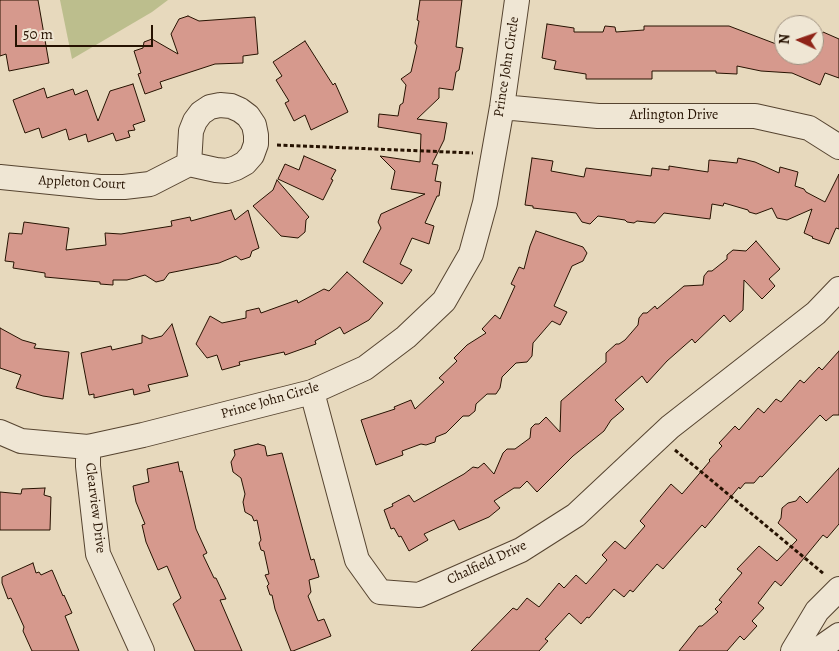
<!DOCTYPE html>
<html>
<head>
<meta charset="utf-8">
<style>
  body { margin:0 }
  #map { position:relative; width:839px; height:651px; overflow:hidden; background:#e7d9bd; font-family:Alegreya,serif }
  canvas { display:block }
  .north { position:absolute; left:774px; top:15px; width:50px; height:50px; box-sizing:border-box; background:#efe6d4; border:1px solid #9f9180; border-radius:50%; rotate:273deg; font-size:14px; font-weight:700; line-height:20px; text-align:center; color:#261201 }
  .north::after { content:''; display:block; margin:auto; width:18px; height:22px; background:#8f2418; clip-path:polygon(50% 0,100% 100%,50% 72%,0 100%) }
  .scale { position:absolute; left:15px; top:25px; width:138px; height:22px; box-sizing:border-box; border:2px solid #261201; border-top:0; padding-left:6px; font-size:15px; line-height:18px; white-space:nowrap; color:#261201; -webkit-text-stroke:4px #efe6d4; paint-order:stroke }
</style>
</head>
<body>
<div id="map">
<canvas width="839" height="651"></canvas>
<div class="north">N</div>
<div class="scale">50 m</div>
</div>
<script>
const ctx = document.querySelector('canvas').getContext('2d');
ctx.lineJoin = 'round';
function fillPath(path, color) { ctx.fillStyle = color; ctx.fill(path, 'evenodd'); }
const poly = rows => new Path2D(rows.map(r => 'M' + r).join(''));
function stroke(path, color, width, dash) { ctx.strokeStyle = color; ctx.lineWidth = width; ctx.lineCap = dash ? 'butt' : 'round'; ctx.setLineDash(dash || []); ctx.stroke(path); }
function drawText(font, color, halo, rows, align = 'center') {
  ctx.font = font + ' Alegreya,serif'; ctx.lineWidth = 4.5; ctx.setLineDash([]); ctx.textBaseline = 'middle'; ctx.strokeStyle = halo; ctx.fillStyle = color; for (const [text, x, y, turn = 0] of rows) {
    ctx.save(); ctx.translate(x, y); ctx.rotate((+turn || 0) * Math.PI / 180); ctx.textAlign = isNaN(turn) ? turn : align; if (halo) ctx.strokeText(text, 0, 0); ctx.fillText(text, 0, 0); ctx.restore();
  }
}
fillPath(poly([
  [60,0,168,0,152,12,72,59]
]), '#bcbe8d');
const building = poly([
  [0,0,38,0,49,63,9,71,6,54,0,56,0,0],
  [420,0,462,0,456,47,463,48,459,70,456,72,453,90,439,88,439,98,417,119,447,123,444,140,432,164,438,165,435,181,441,182,439,196,437,196,425,223,434,226,429,244,412,238,400,264,412,270,402,284,363,262,381,228,378,222,381,214,425,194,391,189,395,171,380,156,420,162,421,134,378,127,379,114,398,116,400,105,403,103,406,85,401,79,411,72,417,46,415,43,419,21,417,20,420,0],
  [188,16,199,21,255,17,258,54,243,56,243,63,215,64,160,82,162,88,145,94,138,74,141,73,134,51,143,48,144,42,152,39,178,54,171,34,179,19,188,16],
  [547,24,574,28,574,32,603,32,605,26,615,27,616,32,644,30,644,26,729,26,784,47,784,55,806,55,811,57,814,55,814,51,823,32,839,39,839,78,825,73,820,85,792,73,761,71,737,66,737,74,716,73,716,71,652,71,652,79,586,79,586,74,554,69,556,61,542,58,547,24],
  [305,41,333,85,335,83,348,112,311,130,305,115,294,121,285,103,289,101,276,80,282,76,273,62,305,41],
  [133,84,145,121,133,125,135,130,128,131,130,137,116,141,113,133,88,142,86,134,69,140,66,129,42,138,39,128,25,133,13,100,44,88,47,98,73,89,75,95,87,90,98,121,110,91,133,84],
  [304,156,336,170,331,179,333,180,323,200,278,179,285,164,299,170,304,156],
  [532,158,553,161,551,171,584,177,586,168,651,176,652,168,669,170,669,166,708,172,709,160,737,163,738,158,755,162,779,173,780,167,798,172,795,186,804,189,806,192,825,202,839,174,839,229,836,228,829,244,812,238,813,237,804,233,812,209,787,220,777,218,772,208,756,214,749,212,748,210,724,203,723,206,712,204,710,219,664,213,655,223,637,221,634,223,627,222,625,220,598,216,590,224,582,222,576,213,533,208,533,206,525,205,532,158],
  [277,180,309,217,306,220,305,232,298,238,281,236,253,206,273,190,277,180],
  [231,210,235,220,248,210,259,248,252,251,250,257,241,260,236,256,219,263,169,273,164,280,156,282,145,275,127,280,113,280,113,285,100,284,100,282,45,277,45,273,13,268,14,262,5,261,9,233,22,234,24,222,69,228,66,250,106,245,105,233,121,234,172,226,171,221,190,217,191,221,231,210],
  [536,231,583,247,587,253,583,261,572,266,554,306,567,312,560,325,552,321,533,343,532,356,527,362,516,363,502,377,500,388,496,394,487,394,476,404,475,411,469,416,463,416,446,433,436,437,435,442,426,445,421,444,402,451,403,455,376,465,361,420,395,409,394,407,411,400,415,409,444,382,439,378,457,361,454,358,467,345,486,333,482,329,495,315,500,319,515,286,511,284,519,267,524,269,530,246,536,231],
  [756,241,780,269,769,279,775,286,762,299,744,280,743,310,730,322,724,315,695,343,692,339,667,361,647,383,642,376,615,400,624,409,611,420,604,431,573,456,537,492,527,481,520,488,514,488,494,501,500,508,489,517,459,530,454,520,424,534,428,540,409,551,401,536,399,537,394,528,391,529,384,510,393,506,392,504,409,495,414,502,464,474,473,467,478,468,484,463,494,474,503,453,507,449,515,449,530,438,531,428,535,424,539,424,546,417,560,432,561,401,606,362,606,353,616,344,619,344,625,340,638,325,639,318,643,313,647,313,655,306,657,309,684,286,703,285,704,276,708,271,712,271,727,259,727,255,733,250,746,251,756,241],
  [347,272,383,303,369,320,344,334,340,327,315,341,316,344,285,355,284,352,239,362,240,365,222,370,217,355,207,358,196,344,210,316,222,323,246,318,246,311,259,308,261,313,297,300,298,303,324,289,329,291,347,272],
  [172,324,188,376,148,385,150,391,134,395,133,389,94,398,94,394,89,395,81,353,111,346,112,350,142,343,142,335,150,339,162,336,172,324],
  [0,328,22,340,36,344,34,348,69,352,63,399,43,396,16,388,21,375,0,368,0,328],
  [839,351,839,415,833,415,826,421,820,415,762,477,760,476,754,483,745,483,740,489,739,487,705,528,702,525,663,569,657,564,633,592,630,590,624,597,614,589,589,618,587,617,581,624,569,613,545,639,548,641,539,651,471,651,513,608,517,610,527,598,539,607,559,583,564,588,576,575,586,584,607,560,602,555,615,541,625,549,645,526,640,521,671,484,682,494,710,461,709,460,722,446,719,443,735,426,739,430,758,408,764,413,776,399,781,402,800,380,804,383,819,367,822,370,839,351],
  [258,444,265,446,267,456,282,453,311,560,314,559,319,577,309,580,311,592,308,596,318,621,324,619,331,636,293,651,291,651,275,609,272,595,270,595,267,586,269,584,265,575,269,574,264,551,261,550,259,543,261,540,257,520,254,521,252,516,245,512,243,502,245,494,241,478,233,472,231,462,235,455,234,450,258,444],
  [178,462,180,472,182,471,196,529,207,553,203,555,214,578,216,578,226,599,220,600,242,651,195,651,173,604,181,598,167,566,158,570,146,542,142,525,145,524,136,502,133,486,149,482,147,469,178,462],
  [839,468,839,524,827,538,823,535,781,586,775,581,758,603,764,608,752,621,757,626,744,640,740,636,727,651,679,651,699,626,702,626,718,612,715,609,722,602,719,600,742,573,737,569,759,546,777,561,797,540,778,523,781,518,782,508,788,503,796,501,800,496,807,503,839,468],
  [45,488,44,495,51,497,50,530,0,530,0,492,21,494,22,489,45,488],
  [33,563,36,573,39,572,41,575,52,570,63,596,64,595,72,613,65,616,79,651,32,651,23,631,24,627,11,598,8,599,2,583,2,577,33,563]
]);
fillPath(building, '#d6998d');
stroke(building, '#261201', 1);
const minor = poly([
  [220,105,231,106,240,110,248,116,254,125,256,135,256,144,252,155,245,163,236,168,227,171,216,170,189,164,191,131,195,121,201,113,210,107,220,105],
  [502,107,598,116,755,116,809,128,839,147],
  [0,177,100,187,124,187,150,184,189,164],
  [312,392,357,560,380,592,419,595,521,550,576,515,670,427,816,313,839,289],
  [0,432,21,441,88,447,143,435,312,392,365,368,406,337,444,301,471,254,485,203,502,107,517,0],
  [88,447,88,466,98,554,142,651],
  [793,651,817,611,839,589],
  [816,651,839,635]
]);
stroke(minor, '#564430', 26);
stroke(poly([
  [277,145,473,153],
  [675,450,824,574]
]), '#261201', 3, [4, 2.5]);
stroke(minor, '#efe6d4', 24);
drawText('14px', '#261201', '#efe6d4', [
  ["Prince John Circle",507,67,-81],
  ["Arlington Drive",674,116],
  ["Appleton Court",82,183,3],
  ["Prince John Circle",270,401,-16],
  ["Clearview Drive",95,508,83],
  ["Chalfield Drive",487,563,-25]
]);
</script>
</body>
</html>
